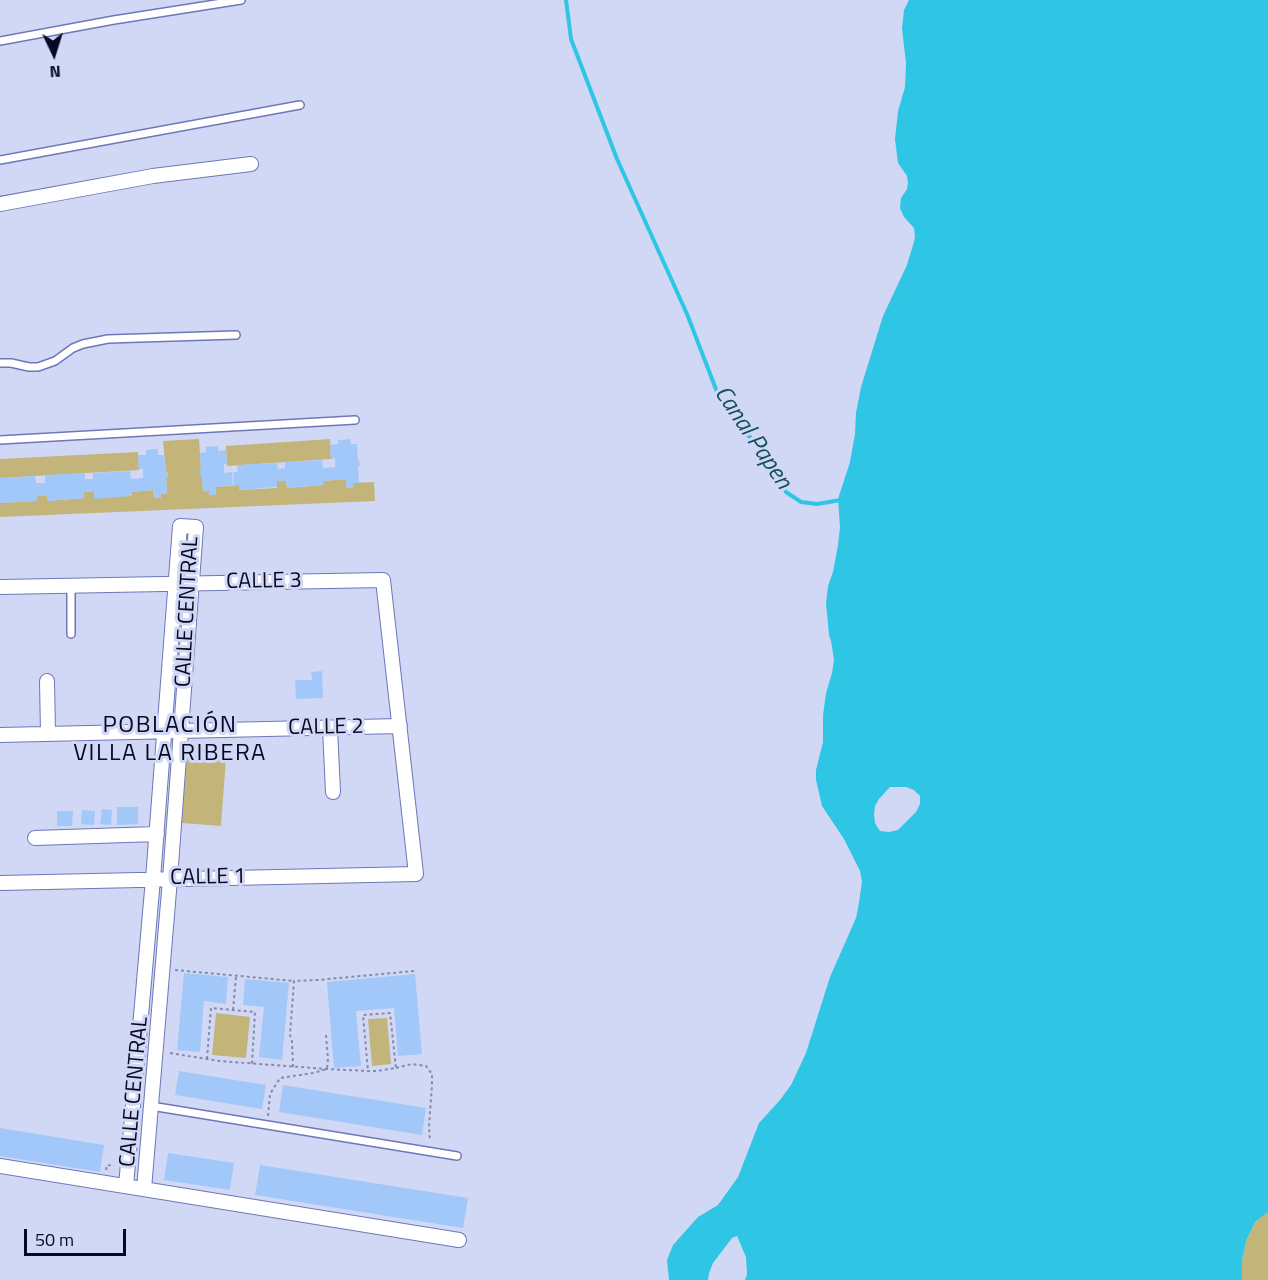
<!DOCTYPE html>
<html>
<head>
<meta charset="utf-8">
<style>
  body { margin:0 }
  #map { position:relative; width:1268px; height:1280px; overflow:hidden; background:#d1d8f5; font-family:"Titillium Web",sans-serif }
  canvas { display:block }
  .north { position:absolute; left:24px; top:24px; width:60px; height:60px; -webkit-text-stroke:4px #d1d8f5; paint-order:stroke; rotate:176deg; font-size:16px; font-weight:700; line-height:24px; text-align:center; color:#070821 }
  .north::after { content:''; display:block; margin:auto; width:21px; height:27px; background:#070821; clip-path:polygon(50% 0,100% 100%,50% 72%,0 100%) }
  .scale { position:absolute; left:24px; top:1229px; width:102px; height:27px; box-sizing:border-box; border:3px solid #070821; border-top:0; padding-left:8px; font-size:18px; line-height:21px; white-space:nowrap; color:#070821; -webkit-text-stroke:4px #d1d8f5; paint-order:stroke }
</style>
</head>
<body>
<div id="map">
<canvas width="1268" height="1280"></canvas>
<div class="north">N</div>
<div class="scale">50 m</div>
</div>
<script>
const ctx = document.querySelector('canvas').getContext('2d');
ctx.lineJoin = 'round';
function fillPath(path, color) { ctx.fillStyle = color; ctx.fill(path, 'evenodd'); }
const poly = rows => new Path2D(rows.map(r => 'M' + r).join(''));
function stroke(path, color, width, dash) { ctx.strokeStyle = color; ctx.lineWidth = width; ctx.lineCap = dash ? 'butt' : 'round'; ctx.setLineDash(dash || []); ctx.stroke(path); }
function drawText(font, color, halo, rows, align = 'center') {
  ctx.font = font + ' "Titillium Web",sans-serif'; ctx.lineWidth = 6; ctx.setLineDash([]); ctx.textBaseline = 'middle'; ctx.strokeStyle = halo; ctx.fillStyle = color; for (const [text, x, y, turn = 0] of rows) {
    ctx.save(); ctx.translate(x, y); ctx.rotate((+turn || 0) * Math.PI / 180); ctx.textAlign = isNaN(turn) ? turn : align; if (halo) ctx.strokeText(text, 0, 0); ctx.fillText(text, 0, 0); ctx.restore();
  }
}
fillPath(poly([
  [199,439,201,469,200,469,200,475,202,475,203,491,209,491,210,495,216,495,216,487,239,485,240,490,277,488,277,481,286,481,287,488,323,485,323,481,346,479,347,488,353,487,353,483,374,482,375,501,0,517,0,503,36,501,37,496,47,495,47,501,84,498,84,492,94,491,94,498,132,495,131,492,153,490,154,498,161,498,161,494,167,493,166,477,168,476,167,471,166,471,163,441],
  [330,439,331,459,227,466,226,446],
  [138,452,139,470,0,478,0,459],
  [187,755,226,758,221,826,182,823],
  [216,1013,250,1017,246,1058,212,1055],
  [387,1018,391,1064,372,1066,368,1019],
  [1268,1212,1268,1280,1242,1280,1242,1261,1246,1241,1255,1222]
]), '#c3b47a');
fillPath(poly([
  [909,0,1268,0,1268,1212,1255,1222,1246,1241,1242,1261,1242,1280,745,1280,747,1274,746,1257,737,1236,732,1238,729,1242,713,1263,709,1273,708,1280,669,1280,667,1260,673,1245,698,1217,718,1205,738,1177,759,1123,780,1100,791,1085,806,1053,830,977,856,918,859,903,862,881,860,871,844,839,822,806,816,780,816,770,823,742,823,715,826,693,832,673,834,660,831,641,829,635,826,603,828,586,833,572,838,545,840,527,838,499,850,462,855,434,856,413,861,387,883,316,907,265,915,238,914,228,904,217,900,208,901,198,907,189,908,183,907,176,898,163,895,139,898,111,905,87,906,63,902,29,904,10],
  [890,787,906,787,914,790,920,796,920,804,916,812,898,830,889,832,880,831,875,823,874,814,875,806,879,799]
]), '#2fc5e4');
stroke(poly([
  [566,0,571,39,617,159,687,314,719,397,746,433,769,457,786,492,801,502,817,504,841,500]
]), '#2fc5e4', 4);
fillPath(poly([
  [350,439,351,444,357,444,358,460,359,460,360,466,358,466,359,483,353,483,354,487,346,488,346,479,323,481,324,485,287,488,286,481,277,481,277,487,239,490,239,485,234,485,233,472,238,472,237,465,277,463,278,469,285,468,285,462,322,460,323,468,335,467,335,458,331,459,330,445,338,444,338,440],
  [218,446,218,451,226,450,227,464,224,464,224,473,232,472,233,485,216,487,216,495,209,495,209,491,203,492,202,475,200,476,200,469,201,469,200,453,206,452,206,447],
  [158,449,158,455,164,455,166,471,167,471,168,477,166,477,167,493,161,494,161,498,154,498,153,490,131,492,132,496,94,499,94,491,84,492,85,498,47,501,47,495,37,496,37,501,0,503,0,478,35,476,36,483,45,483,45,475,85,473,85,479,93,479,93,473,130,471,131,479,143,478,143,469,139,469,138,455,146,455,146,450],
  [322,671,323,698,296,699,295,680,312,680,311,672],
  [117,807,138,807,138,824,117,825],
  [102,809,112,810,111,825,100,824],
  [82,810,95,811,94,825,81,824],
  [57,811,73,811,72,826,57,826],
  [184,973,228,977,226,1004,204,1001,200,1052,177,1050],
  [415,974,422,1054,398,1056,394,1008,356,1011,361,1066,334,1068,327,982],
  [245,979,289,983,282,1060,259,1057,264,1007,243,1005],
  [179,1071,266,1085,262,1109,175,1095],
  [283,1085,426,1108,422,1135,279,1112],
  [0,1128,104,1145,100,1172,0,1156],
  [168,1153,234,1163,230,1190,164,1180],
  [260,1165,468,1198,463,1228,255,1195]
]), '#a2c8fa');
const service = poly([
  [0,41,114,20,241,0],
  [0,160,300,105],
  [0,363,11,363,29,367,38,367,55,361,73,348,83,344,108,339,236,335],
  [0,440,355,420],
  [71,586,71,634],
  [151,1106,457,1156]
]);
const minor = poly([
  [0,204,153,176,251,164],
  [0,587,383,580,416,874,0,883],
  [47,681,48,733],
  [330,728,333,792],
  [0,735,400,726],
  [35,838,157,834],
  [0,1166,459,1240],
  [126,1186,153,879,180,526,196,527,170,879,144,1189]
]);
stroke(service, '#6d77ba', 10);
stroke(minor, '#6d77ba', 16);
stroke(poly([
  [175,970,294,981],
  [233,1010,236,977],
  [170,1053,219,1061,327,1069,368,1071,377,1071,396,1068,390,1013,363,1015,368,1071],
  [207,1059,211,1008,255,1012,252,1064],
  [293,1067,292,1041,290,1035,294,981,318,980,414,971],
  [396,1068,412,1064,426,1066,432,1074,432,1085,429,1127,430,1140],
  [268,1116,270,1094,280,1078,313,1073,327,1069,328,1059,326,1035],
  [106,1170,107,1165,114,1166]
]), '#868ba6', 2, [3, 3]);
stroke(service, '#fff', 7);
stroke(minor, '#fff', 14);
drawText('22px', '#070821', '#d1d8f5', [
  ["CALLE 3",264,582,-1],
  ["CALLE CENTRAL",188,612,-87],
  ["CALLE 2",326,728,-1],
  ["CALLE 1",208,878,-1],
  ["CALLE CENTRAL",135,1092,-85]
]);
drawText('italic 24px', '#124e5b', '#d1d8f5', [
  ["Canal Papen",752,438,56]
]);
ctx.letterSpacing = '1.5px';
drawText('24px', '#070821', '#d1d8f5', [
  ["POBLACIÓN",170,726],
  ["VILLA LA RIBERA",170,754]
]);
ctx.letterSpacing = '0px';
</script>
</body>
</html>
